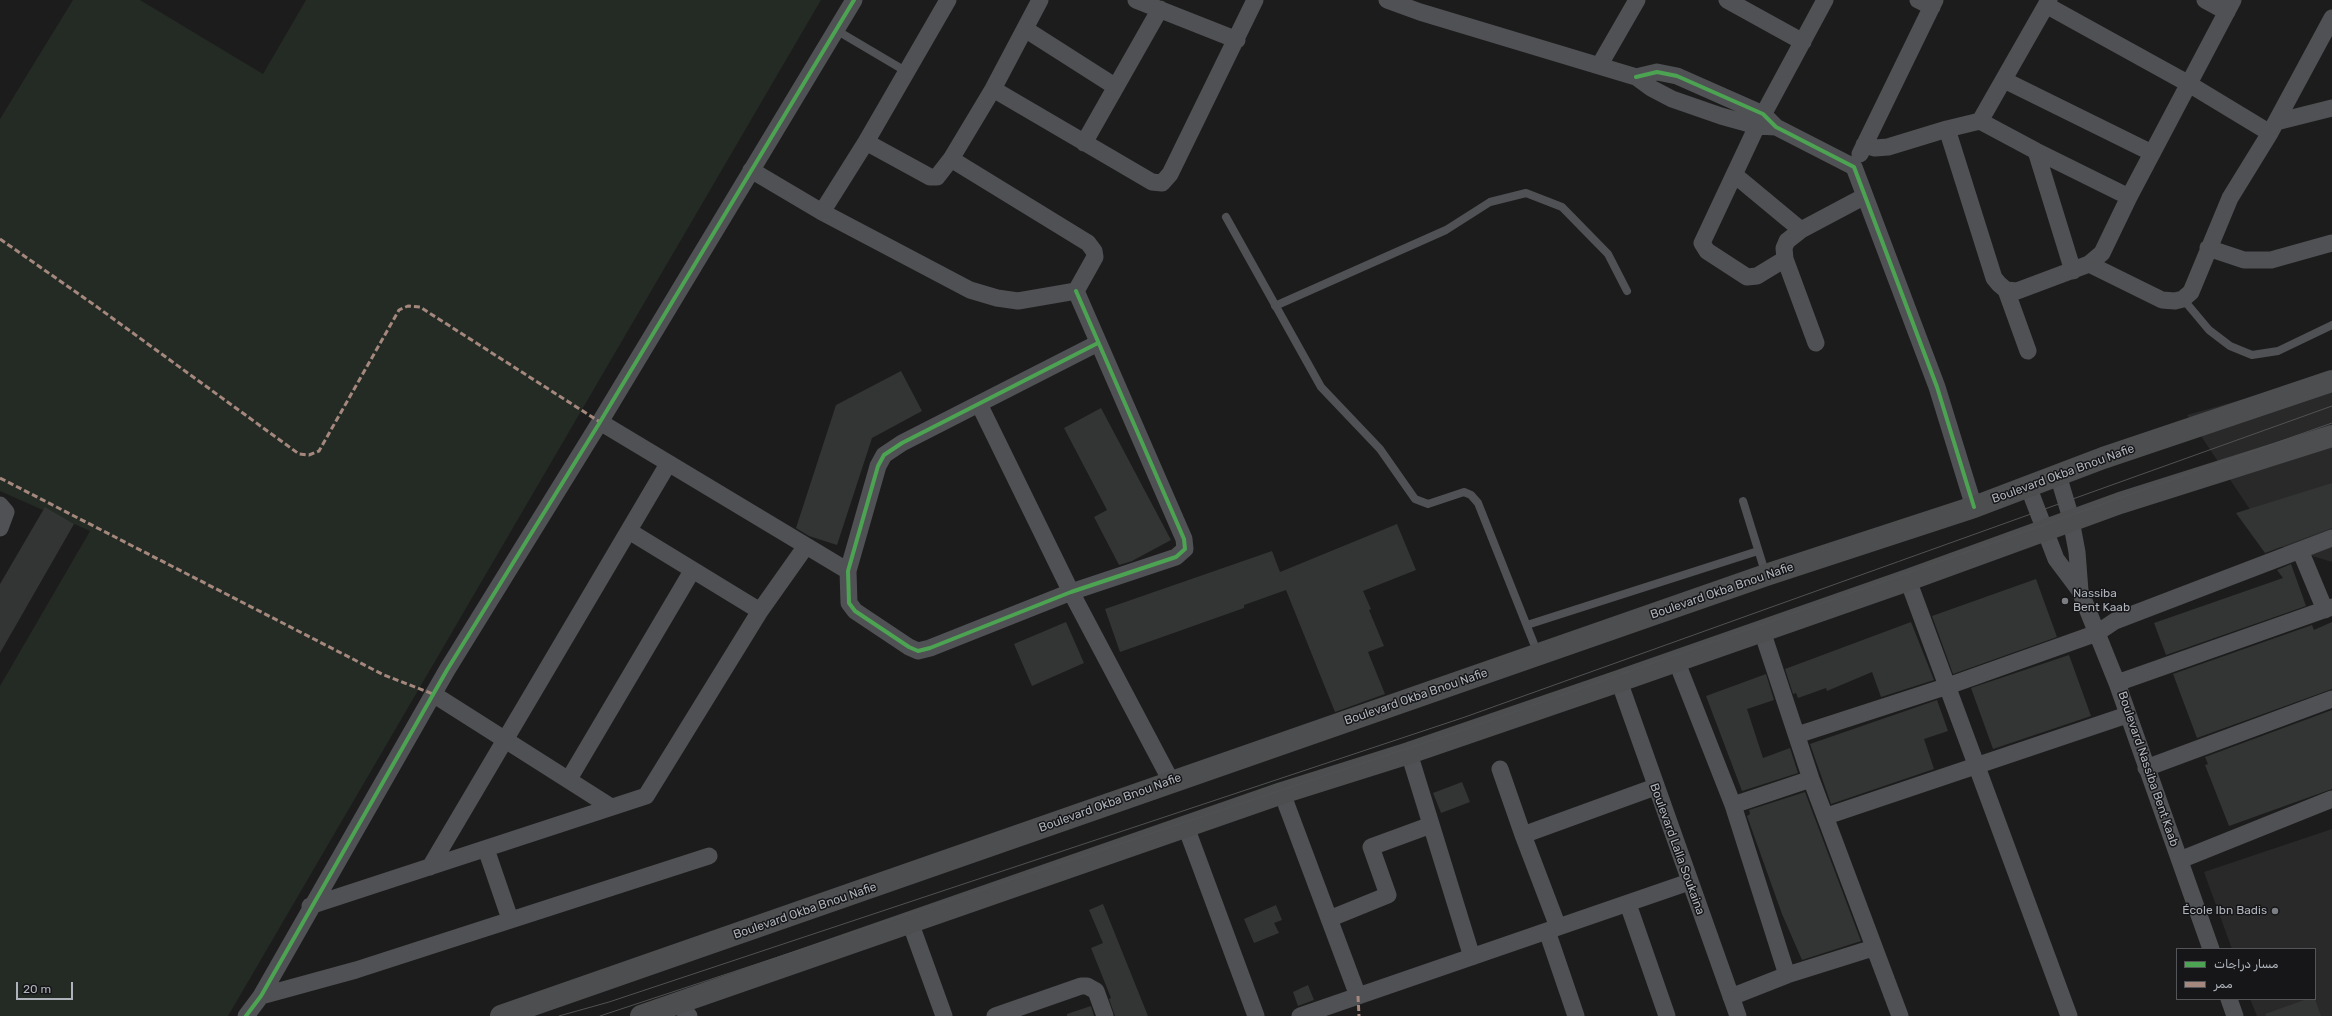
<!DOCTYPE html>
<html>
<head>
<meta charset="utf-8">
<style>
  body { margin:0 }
  #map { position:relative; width:2332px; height:1016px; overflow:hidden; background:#1c1c1c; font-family:Rubik,"Noto Sans Arabic",sans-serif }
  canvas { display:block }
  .legend { position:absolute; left:2176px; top:948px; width:140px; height:52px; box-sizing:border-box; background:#161618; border:1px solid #535559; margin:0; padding:5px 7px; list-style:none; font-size:12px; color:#aeb3bb }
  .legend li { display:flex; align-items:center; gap:8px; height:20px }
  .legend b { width:20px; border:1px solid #535559 }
  .scale { position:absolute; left:16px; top:982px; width:57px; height:18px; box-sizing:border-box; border:2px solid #aeb3bb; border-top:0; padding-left:5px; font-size:12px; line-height:14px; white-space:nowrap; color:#aeb3bb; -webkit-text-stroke:3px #161618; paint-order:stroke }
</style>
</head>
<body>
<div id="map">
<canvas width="2332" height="1016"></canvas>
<ul class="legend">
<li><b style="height:5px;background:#4ca352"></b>مسار دراجات</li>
<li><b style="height:5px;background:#a5887d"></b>ممر</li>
</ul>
<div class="scale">20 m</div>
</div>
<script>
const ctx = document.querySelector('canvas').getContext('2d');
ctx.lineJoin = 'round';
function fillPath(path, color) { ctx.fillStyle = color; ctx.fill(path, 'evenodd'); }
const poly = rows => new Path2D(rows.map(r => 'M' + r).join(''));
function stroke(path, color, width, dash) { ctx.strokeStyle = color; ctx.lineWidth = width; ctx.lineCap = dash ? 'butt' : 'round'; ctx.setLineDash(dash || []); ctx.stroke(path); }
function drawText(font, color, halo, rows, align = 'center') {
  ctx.font = font + ' Rubik,sans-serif'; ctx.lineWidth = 3; ctx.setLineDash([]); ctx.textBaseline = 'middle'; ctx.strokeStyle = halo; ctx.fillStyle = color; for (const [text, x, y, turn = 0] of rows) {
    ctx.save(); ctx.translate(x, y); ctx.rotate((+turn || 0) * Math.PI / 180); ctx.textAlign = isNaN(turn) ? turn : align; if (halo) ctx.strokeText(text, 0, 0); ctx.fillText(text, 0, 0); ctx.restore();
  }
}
fillPath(poly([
  [2332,374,2332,562,2273,544,2187,415],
  [2332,829,2332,1016,2257,1016,2250,999,2315,999,2315,949,2232,949,2204,872]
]), '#29292a');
fillPath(poly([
  [73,0,140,0,263,74,306,0,821,0,228,1016,0,1016,0,686,90,531,0,491,0,119]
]), '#242a24');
fillPath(poly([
  [901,371,922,411,872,438,837,545,809,536,796,528,836,405],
  [1101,408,1171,540,1132,561,1119,565,1094,517,1107,510,1064,428],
  [2332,483,2332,528,2265,553,2236,513],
  [45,507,74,524,0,653,0,584],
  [1397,524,1416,570,1363,591,1371,609,1369,610,1384,646,1368,652,1385,694,1335,712,1286,590,1244,605,1244,608,1120,652,1105,609,1272,551,1280,572],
  [2291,564,2306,606,2166,655,2154,623,2283,578,2277,570],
  [2036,579,2057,637,1953,674,1932,616],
  [1066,622,1084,663,1032,686,1014,644],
  [1911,622,1934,680,1881,697,1872,672,1827,691,1826,688,1798,698,1796,693,1793,694,1785,669],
  [2332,622,2332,689,2197,738,2173,674,2312,625,2314,630],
  [2069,655,2091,716,1993,749,1971,688],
  [1766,674,1774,700,1747,709,1763,758,1790,748,1798,773,1742,791,1706,696],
  [1937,700,1948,731,1924,739,1934,769,1831,804,1810,744],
  [2332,710,2332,789,2229,826,2205,765,2208,764,2205,757],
  [1462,782,1470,802,1441,813,1433,793],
  [1805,792,1861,941,1802,960,1782,914,1747,816,1750,814,1749,810],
  [1103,904,1148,1016,1115,1016,1109,999,1111,998,1091,948,1103,943,1089,910],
  [1276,905,1282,920,1274,923,1279,933,1254,943,1244,919],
  [1308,985,1314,1000,1298,1006,1293,992],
  [2307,999,2315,999,2321,1016,2266,1016,2265,1014],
  [1091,1006,1094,1016,1067,1016,1067,1014]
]), '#333434');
stroke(poly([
  [836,30,907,72],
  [1226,217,1321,387,1380,449,1415,499,1428,504,1464,492,1471,495,1478,503,1538,654],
  [2183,299,2209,330,2230,346,2252,355,2278,351,2332,325],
  [1275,306,1446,230,1490,202,1526,193,1562,207,1608,254,1627,291],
  [1743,501,1766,575],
  [1527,625,1758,551]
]), '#505154', 8);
stroke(poly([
  [1136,0,1237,40],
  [1387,0,1420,12,1636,77,1651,88,1672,99,1721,116,1757,126,1776,127],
  [1727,0,1803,42],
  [1918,0,1932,7],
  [2205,0,2227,12],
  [2046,5,2189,84,2270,133],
  [1025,29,1116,87],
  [1599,66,1637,0],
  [1636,77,1657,72,1677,76,1763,114,1776,127,1854,167,1937,387,1974,507],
  [2004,80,2152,153],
  [993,89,1152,182,1162,183,1170,174,1255,0],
  [1980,121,2049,0],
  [2276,122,2332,108],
  [1947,129,1994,278,1999,284,2006,290,2017,291,2089,264,2102,253,2129,197,2233,0],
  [866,142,930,177,937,177,951,159,993,89,1040,0],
  [1084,143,1160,9],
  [1864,145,1875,148,1888,147,1947,129,1980,121,2036,151,2129,197],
  [2036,151,2073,271],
  [1860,154,1935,0],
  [951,159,1088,243,1094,251,1095,257,1076,291],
  [751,170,822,212,970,290,997,298,1018,301,1076,291],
  [1736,176,1801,230],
  [822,212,866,142,948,0],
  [2208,248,2244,260,2271,260,2332,243],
  [1785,259,1757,276,1747,277,1707,251,1702,243,1757,126,1825,0],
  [2089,264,2162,300,2175,301,2183,299,2191,292,2230,198,2270,133,2332,18],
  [2006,290,2028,351],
  [1076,291,1184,539,1185,549,1176,557,1071,592,930,648,918,651,909,647,855,611,849,603,848,571,878,466,884,455,902,443,1098,343],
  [1816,343,1785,259,1784,248,1787,241,1801,230,1865,196],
  [979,404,1071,592,1171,781],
  [600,422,848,571],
  [2058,475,2070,515,2077,552,2080,591],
  [2028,486,2056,559,2080,591,2117,683,2211,949],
  [0,505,6,512,0,528],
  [629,531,760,611],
  [2300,550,2325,610],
  [1908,580,2069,1016],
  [1762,631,1811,779,1900,1016],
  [1676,660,1733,805,1787,975],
  [1619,681,1738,1016],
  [2117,683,2332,607],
  [433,694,611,807],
  [1797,735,1948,686,2097,633,2115,621,2332,538],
  [1409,753,1472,957],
  [2146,768,2332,699],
  [1500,769,1523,835],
  [569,779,692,571],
  [1282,793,1358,996],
  [1733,805,1811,779],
  [1827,816,2127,715],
  [1186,827,1256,1016],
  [486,849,510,919],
  [2180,860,2332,799],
  [430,867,668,464],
  [1628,904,1667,1016],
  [310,906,646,796,760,611,806,546],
  [1329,919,1388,895,1371,847,1431,825],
  [910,922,944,1016],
  [1558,927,1523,835,1655,787],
  [1547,931,1576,1016],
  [261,996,356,970,709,856],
  [1731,997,1787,975,1873,948],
  [2229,999,2235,1016],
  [678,1004,689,1016],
  [246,1016,261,996,447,670,600,422,854,0],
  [995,1016,1081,986,1087,986,1096,991,1105,1016],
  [1300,1016,1689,882]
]), '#505154', 17);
stroke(poly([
  [501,1016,1766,575,1974,507,2103,458,2332,381],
  [641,1016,1282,793,1409,753,1619,681,1908,580,2120,503,2332,436]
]), '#4d4e50', 22);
stroke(poly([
  [559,1016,609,1002,1465,717,2332,406],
  [600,1016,1460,731,2332,423]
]), '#505253', 1);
stroke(poly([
  [0,239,93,304,299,454,309,455,319,451,399,310,408,306,420,307,600,422],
  [0,478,384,675,433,694],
  [1358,996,1359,1016]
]), '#a5887d', 3, [6, 3]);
stroke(poly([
  [1636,77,1657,72,1677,76,1763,114,1776,127,1854,167,1937,387,1974,507],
  [1076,291,1184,539,1185,549,1176,557,1071,592,930,648,918,651,909,647,855,611,849,603,848,571,878,466,884,455,902,443,1098,343],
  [246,1016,261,996,447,670,600,422,854,0]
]), '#4ca352', 4);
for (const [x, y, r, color] of [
  [2065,601,4,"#7b7e83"],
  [2275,911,4,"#7b7e83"]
]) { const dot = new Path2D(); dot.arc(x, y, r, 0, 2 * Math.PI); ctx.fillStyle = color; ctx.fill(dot); stroke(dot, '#161618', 1.5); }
drawText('12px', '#aeb3bb', '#161618', [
  ["Boulevard Okba Bnou Nafie",2063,474,-20],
  ["Boulevard Okba Bnou Nafie",1722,591,-19],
  ["Boulevard Okba Bnou Nafie",1416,697,-19],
  ["Boulevard Nassiba Bent Kaab",2148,769,71],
  ["Boulevard Okba Bnou Nafie",1110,803,-20],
  ["Boulevard Lalla Soukaina",1677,849,70],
  ["Boulevard Okba Bnou Nafie",805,911,-19]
]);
drawText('12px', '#aeb3bb', '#161618', [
  ["Nassiba",2073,594],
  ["Bent Kaab",2073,608],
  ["École Ibn Badis",2267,911,"right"]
], 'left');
</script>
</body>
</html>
